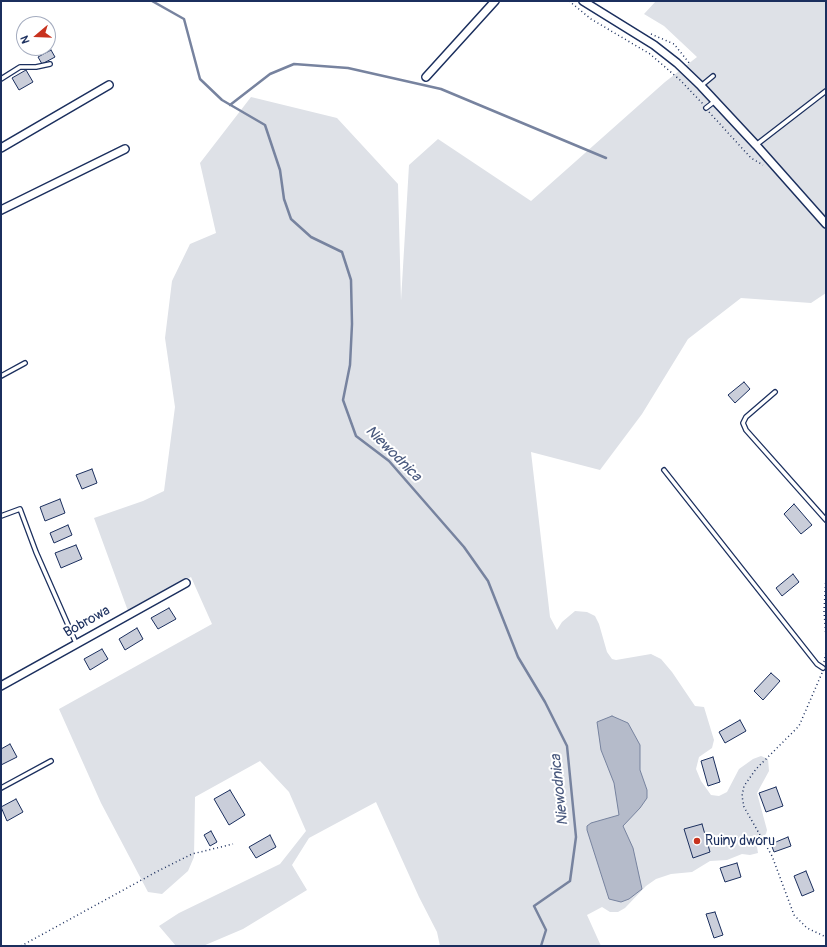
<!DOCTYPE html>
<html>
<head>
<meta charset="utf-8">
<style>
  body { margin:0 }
  #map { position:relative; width:827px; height:947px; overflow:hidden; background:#fff; font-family:Pangolin,sans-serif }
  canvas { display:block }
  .frame { position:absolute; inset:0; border:2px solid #1b2f5e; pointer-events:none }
  .north { position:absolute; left:16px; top:16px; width:40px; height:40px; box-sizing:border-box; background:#fff; border:1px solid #a4acbf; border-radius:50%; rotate:251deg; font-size:11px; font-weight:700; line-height:16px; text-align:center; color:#1b2f5e }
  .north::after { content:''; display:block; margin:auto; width:14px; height:18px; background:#c8321e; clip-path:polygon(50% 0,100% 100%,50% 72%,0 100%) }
</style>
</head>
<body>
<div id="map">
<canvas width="827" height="947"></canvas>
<div class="frame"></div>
<div class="north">N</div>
</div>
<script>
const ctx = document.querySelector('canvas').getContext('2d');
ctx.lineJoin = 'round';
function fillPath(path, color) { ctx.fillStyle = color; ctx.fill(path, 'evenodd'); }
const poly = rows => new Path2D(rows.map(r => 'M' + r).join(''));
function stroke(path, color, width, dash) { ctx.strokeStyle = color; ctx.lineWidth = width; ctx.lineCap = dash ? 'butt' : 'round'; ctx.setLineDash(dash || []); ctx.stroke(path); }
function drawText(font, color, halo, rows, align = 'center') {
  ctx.font = font + ' Pangolin,sans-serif'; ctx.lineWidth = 4; ctx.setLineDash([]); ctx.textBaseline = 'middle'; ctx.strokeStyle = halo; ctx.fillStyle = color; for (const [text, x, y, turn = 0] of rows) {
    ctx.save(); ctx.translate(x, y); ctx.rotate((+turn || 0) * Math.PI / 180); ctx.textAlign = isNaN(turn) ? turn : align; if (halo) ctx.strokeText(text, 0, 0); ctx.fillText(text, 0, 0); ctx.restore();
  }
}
fillPath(poly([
  [656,1,826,1,826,293,811,303,741,298,688,339,642,414,600,470,531,452,550,617,557,630,562,622,575,611,587,612,595,616,599,624,607,652,612,659,616,660,651,654,661,659,672,672,695,706,704,707,714,740,712,748,699,757,696,769,701,781,711,795,719,796,727,792,739,769,753,759,761,756,768,759,769,771,757,793,767,830,766,834,756,841,758,853,750,855,742,854,727,860,710,861,692,872,671,874,656,879,646,886,625,908,618,912,610,912,602,907,587,915,601,946,440,946,437,932,419,897,376,802,309,838,292,865,307,890,243,929,203,946,176,946,159,926,179,913,280,864,306,831,289,792,260,761,195,797,194,857,188,871,162,894,148,892,101,803,59,709,212,624,191,577,128,611,94,518,143,501,164,491,175,407,165,338,172,281,190,244,216,233,200,163,251,97,337,118,398,184,401,301,409,165,438,139,531,201,665,82,697,57,664,26,644,14]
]), '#dee1e7');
const water = poly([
  [612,716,628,723,640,745,640,770,647,790,647,798,640,808,623,826,633,848,642,889,629,899,621,902,609,899,587,830,587,826,591,823,619,815,614,783,601,750,597,722,612,716]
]);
fillPath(water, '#b5bbca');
stroke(water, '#77839f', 1);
stroke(poly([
  [152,1,184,19,200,79,222,100,265,125,280,170,284,199,291,219,311,237,342,252,351,280,352,324,350,365,343,400,356,436,389,461,464,547,488,581,518,657,545,702,567,746,576,837,570,881,534,906,546,930,541,946],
  [230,105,270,74,294,64,348,68,441,89,606,158]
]), '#77839f', 2.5);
const building = poly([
  [51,50,55,57,42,64,38,57,51,50],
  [26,70,33,82,19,90,12,78,26,70],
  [744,382,750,389,735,403,728,395,744,382],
  [92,469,97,483,82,489,76,475,92,469],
  [60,499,65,513,45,521,40,507,60,499],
  [794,504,812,525,801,534,784,514,794,504],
  [68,525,72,535,54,543,50,533,68,525],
  [76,545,82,559,61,568,55,553,76,545],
  [793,574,799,582,782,596,776,588,793,574],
  [169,608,176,619,158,629,151,618,169,608],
  [137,628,143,639,125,650,119,639,137,628],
  [102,649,108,659,90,670,84,659,102,649],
  [771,673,780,681,763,700,754,691,771,673],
  [740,720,746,731,725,743,719,732,740,720],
  [10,744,17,757,1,765,1,749,10,744],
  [713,757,720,782,708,786,701,761,713,757],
  [776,787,783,806,766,812,759,793,776,787],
  [230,790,245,815,229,825,214,799,230,790],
  [16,799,23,812,7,821,1,807,16,799],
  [702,824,710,852,693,858,684,829,702,824],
  [211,831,217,842,210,846,204,835,211,831],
  [270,835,276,847,256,858,249,847,270,835],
  [788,837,791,846,774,852,771,844,788,837],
  [737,863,741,877,725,882,720,868,737,863],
  [806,871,814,891,802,896,794,876,806,871],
  [715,912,723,935,714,938,706,914,715,912]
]);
fillPath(building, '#caceda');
stroke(building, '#1b2f5e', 1);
const service = poly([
  [1,79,20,67,36,67,50,64],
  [701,86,713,76],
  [706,108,715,101],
  [756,145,826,91],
  [1,376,25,363],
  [775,392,746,417,743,423,746,430,826,520],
  [664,470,817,664,823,668],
  [1,516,20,509,36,552,76,643],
  [1,788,51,761]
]);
const minor = poly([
  [583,1,654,45,677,63,701,86,756,145,826,224],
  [426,77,495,1],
  [1,148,109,85],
  [1,210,125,149],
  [1,686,186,583]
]);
stroke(service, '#1b2f5e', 6);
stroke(minor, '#1b2f5e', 10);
stroke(poly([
  [569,1,591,19,650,54,680,80,703,104],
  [651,34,674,44,690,64],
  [709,112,751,158,763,165],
  [826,575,824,611,826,638],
  [824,662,826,652],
  [822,673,799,726,756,769,744,786,742,796,744,807,772,856,794,915,807,928,826,937],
  [21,946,158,871,192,854,233,844]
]), '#1b2f5e', 1.5, [1, 3]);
stroke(service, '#fff', 3.5);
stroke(minor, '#fff', 7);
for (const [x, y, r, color] of [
  [697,841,4,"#c8321e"]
]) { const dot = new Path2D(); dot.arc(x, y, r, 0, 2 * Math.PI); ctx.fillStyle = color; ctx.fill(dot); stroke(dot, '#fff', 1.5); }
drawText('14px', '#1b2f5e', '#fff', [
  ["Bobrowa",87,622,-29]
]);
drawText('14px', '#1b2f5e', '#fff', [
  ["Ruiny dworu",705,841]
], 'left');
drawText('italic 15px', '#49597e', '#fff', [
  ["Niewodnica",393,454,45],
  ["Niewodnica",560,790,-96]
]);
</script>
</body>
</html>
